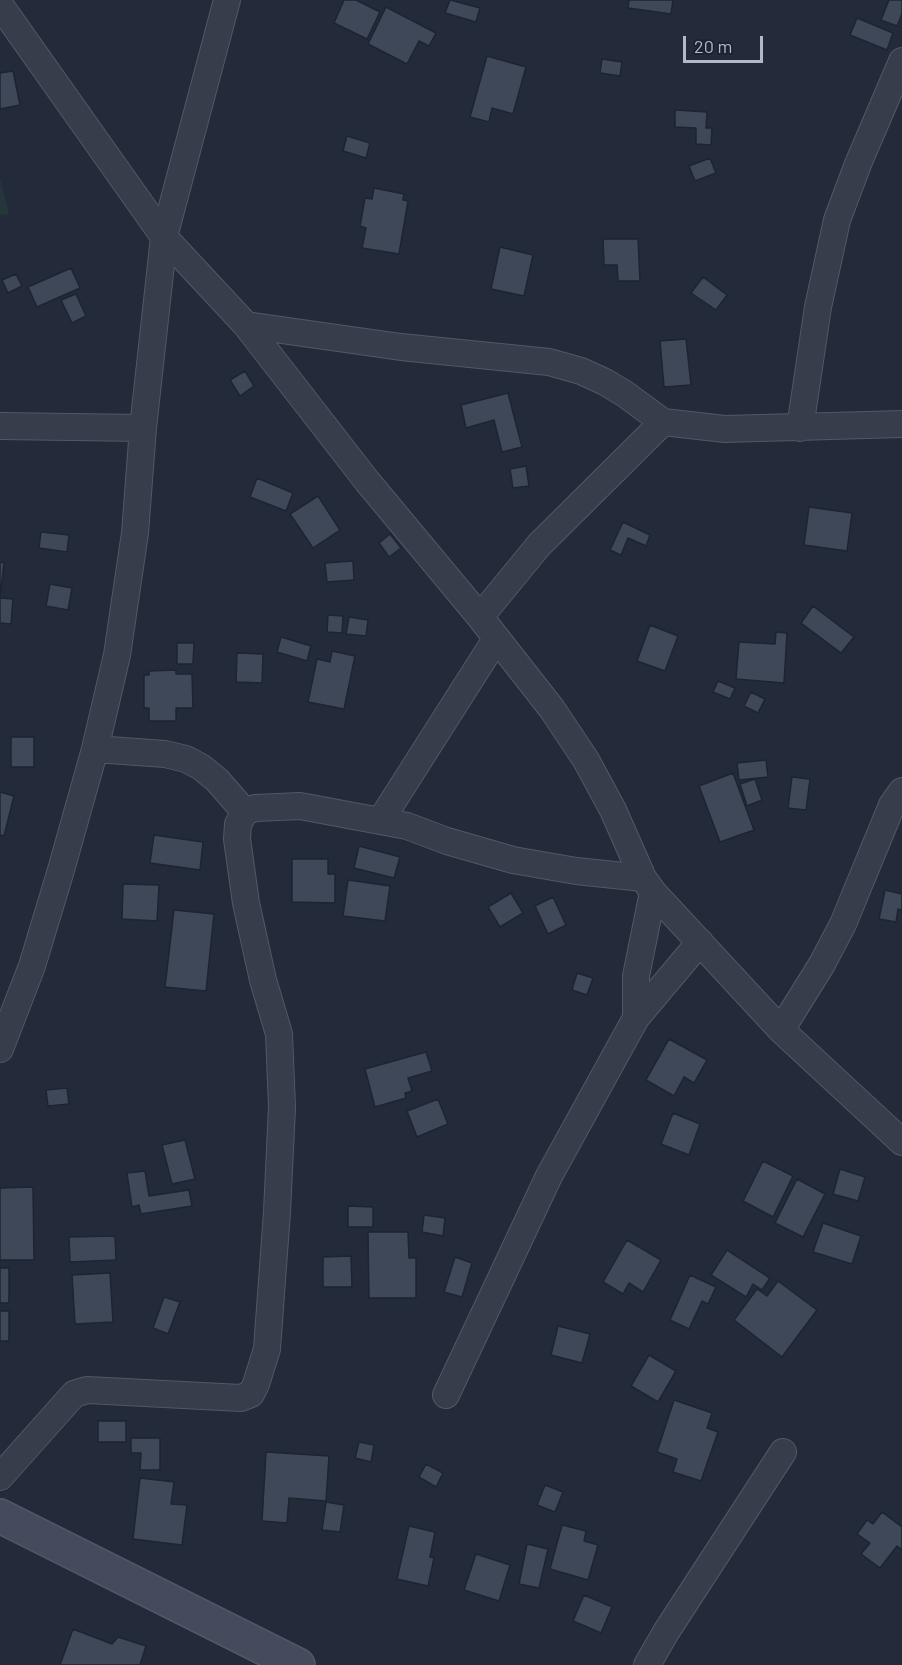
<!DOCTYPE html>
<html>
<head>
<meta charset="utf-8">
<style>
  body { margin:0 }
  #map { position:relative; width:902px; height:1665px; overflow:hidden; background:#232a3a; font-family:Barlow,sans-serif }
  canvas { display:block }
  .scale { position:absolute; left:683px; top:36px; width:80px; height:27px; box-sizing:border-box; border:3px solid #b2b8c6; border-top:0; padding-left:8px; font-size:18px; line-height:21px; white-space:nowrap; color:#b2b8c6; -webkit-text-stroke:4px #1c222f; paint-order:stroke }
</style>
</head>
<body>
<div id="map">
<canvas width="902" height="1665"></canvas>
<div class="scale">20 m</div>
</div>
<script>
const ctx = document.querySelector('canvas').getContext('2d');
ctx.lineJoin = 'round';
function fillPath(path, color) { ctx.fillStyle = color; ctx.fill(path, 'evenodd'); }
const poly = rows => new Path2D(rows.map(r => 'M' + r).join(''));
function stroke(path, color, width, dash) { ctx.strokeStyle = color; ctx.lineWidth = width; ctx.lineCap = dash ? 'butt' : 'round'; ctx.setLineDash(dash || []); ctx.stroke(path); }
fillPath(poly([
  [0,178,9,214,0,215]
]), '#25363b');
const building = poly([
  [344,0,356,0,380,12,367,39,334,23,344,0],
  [450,0,480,8,476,22,445,13,450,0],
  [629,0,673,0,671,14,628,8,629,0],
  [889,0,902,0,902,14,897,26,881,20,889,0],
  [386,7,436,33,429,46,419,41,407,64,368,44,386,7],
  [857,18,893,33,887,50,850,35,857,18],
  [487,56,526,67,513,114,492,108,489,122,470,117,487,56],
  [602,59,622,62,620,76,600,73,602,59],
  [13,71,20,105,0,109,0,73,13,71],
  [675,110,707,112,706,128,712,128,711,145,696,144,696,128,675,127,675,110],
  [347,136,370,143,366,158,343,151,347,136],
  [710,158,716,173,695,181,689,166,710,158],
  [374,188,404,194,403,200,408,201,399,254,362,248,366,228,360,226,365,198,372,199,374,188],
  [603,239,638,239,640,281,618,281,617,265,604,265,603,239],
  [500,247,533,255,524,296,491,289,500,247],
  [71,268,80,288,37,307,28,287,71,268],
  [16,274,22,286,8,293,2,280,16,274],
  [703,277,727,295,716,310,691,293,703,277],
  [76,294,86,316,72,323,61,300,76,294],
  [686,339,691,385,664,387,660,341,686,339],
  [245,371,254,386,240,396,230,380,245,371],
  [508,393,522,447,502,452,494,420,466,428,461,405,508,393],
  [526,466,529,486,513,488,510,469,526,466],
  [257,478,293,493,286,511,250,497,257,478],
  [318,496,340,530,313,548,290,514,318,496],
  [809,507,852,513,847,551,804,545,809,507],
  [623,522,650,535,646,546,628,538,621,555,610,550,623,522],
  [41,532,69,535,67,552,39,548,41,532],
  [390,534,401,548,389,557,379,543,390,534],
  [353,561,354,580,327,582,325,563,353,561],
  [0,562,4,563,0,598,13,599,11,624,0,623,0,562],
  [50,584,72,588,68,610,46,606,50,584],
  [813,606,854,637,841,653,801,623,813,606],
  [328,615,343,616,342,633,327,632,328,615],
  [349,617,368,620,366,636,346,634,349,617],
  [650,625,678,636,665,671,637,661,650,625],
  [776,632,787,633,784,683,736,679,739,642,775,644,776,632],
  [281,637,311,646,307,661,277,652,281,637],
  [177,643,194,643,193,664,177,664,177,643],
  [332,651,355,656,344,709,308,702,317,659,330,662,332,651],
  [237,653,263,654,262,683,236,682,237,653],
  [176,670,176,674,192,674,193,708,176,708,176,721,149,721,149,708,144,708,144,675,149,675,149,671,176,670],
  [718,681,735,688,730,699,713,692,718,681],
  [751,692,765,699,758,713,744,706,751,692],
  [11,737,34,737,34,767,11,767,11,737],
  [766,760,768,777,739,780,737,763,766,760],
  [733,773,754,830,720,842,699,786,733,773],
  [792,777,810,779,806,810,788,808,792,777],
  [755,779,762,800,747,806,740,784,755,779],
  [0,792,14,796,4,836,0,835,0,792],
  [154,835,203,842,200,870,150,863,154,835],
  [359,846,400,857,394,878,354,868,359,846],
  [292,859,328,859,328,874,335,874,335,903,292,902,292,859],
  [348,880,390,886,385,921,343,916,348,880],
  [123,884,159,885,157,921,122,919,123,884],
  [885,890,902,894,902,910,898,909,896,922,879,919,885,890],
  [511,893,523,913,500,927,488,907,511,893],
  [553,897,566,925,548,934,535,906,553,897],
  [174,910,214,914,206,991,165,987,174,910],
  [577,973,593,978,587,995,572,990,577,973],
  [669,1039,707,1060,694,1083,684,1077,674,1096,646,1080,669,1039],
  [426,1052,432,1071,408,1078,412,1091,405,1093,406,1098,375,1107,365,1069,426,1052],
  [67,1088,69,1104,48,1106,46,1090,67,1088],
  [438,1099,448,1124,417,1137,407,1111,438,1099],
  [673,1113,700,1124,689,1155,661,1144,673,1113],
  [185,1140,195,1179,172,1184,162,1145,185,1140],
  [763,1161,793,1176,773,1217,743,1201,763,1161],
  [840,1169,865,1177,858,1201,833,1194,840,1169],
  [145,1171,149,1196,189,1190,192,1206,141,1214,139,1205,132,1207,127,1173,145,1171],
  [797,1179,825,1194,803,1237,775,1223,797,1179],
  [33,1187,34,1260,0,1260,0,1188,33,1187],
  [348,1206,373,1207,373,1227,348,1227,348,1206],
  [424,1215,445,1218,443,1236,422,1232,424,1215],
  [823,1223,861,1236,852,1264,813,1252,823,1223],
  [368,1232,408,1232,409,1258,416,1258,416,1298,369,1298,368,1232],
  [115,1236,116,1260,70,1262,69,1237,115,1236],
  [627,1240,661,1260,643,1292,629,1283,623,1294,603,1282,627,1240],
  [727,1250,770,1278,762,1290,753,1284,746,1297,711,1275,727,1250],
  [351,1256,352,1287,323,1287,323,1257,351,1256],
  [455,1257,472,1263,462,1297,444,1292,455,1257],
  [0,1268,9,1268,9,1303,0,1303,0,1268],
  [110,1273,113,1322,75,1324,72,1275,110,1273],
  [690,1275,716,1287,708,1304,702,1301,689,1329,670,1320,690,1275],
  [778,1281,817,1310,782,1357,734,1320,757,1289,767,1296,778,1281],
  [164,1297,180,1302,168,1334,153,1328,164,1297],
  [0,1311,9,1311,9,1341,0,1341,0,1311],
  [558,1326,590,1334,582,1363,551,1355,558,1326],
  [649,1355,676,1371,658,1402,631,1386,649,1355],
  [674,1400,712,1413,707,1428,718,1432,701,1481,673,1472,677,1459,657,1452,674,1400],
  [98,1421,126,1421,126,1442,98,1442,98,1421],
  [131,1438,160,1438,160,1470,140,1470,141,1453,131,1453,131,1438],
  [359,1442,374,1445,371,1462,355,1458,359,1442],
  [266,1452,329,1456,326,1501,289,1498,287,1523,262,1521,266,1452],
  [426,1464,443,1473,436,1487,419,1477,426,1464],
  [140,1478,174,1482,171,1504,187,1505,182,1545,133,1539,140,1478],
  [545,1485,563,1492,555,1512,537,1505,545,1485],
  [326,1502,344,1505,340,1532,322,1530,326,1502],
  [882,1512,902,1527,902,1550,897,1546,880,1568,861,1554,870,1543,857,1534,867,1520,873,1524,882,1512],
  [562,1525,586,1531,584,1541,598,1545,588,1580,550,1569,562,1525],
  [409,1526,435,1532,430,1557,434,1558,428,1586,397,1579,409,1526],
  [527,1544,548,1549,539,1588,519,1584,527,1544],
  [476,1554,510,1565,499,1601,464,1590,476,1554],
  [584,1595,612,1607,601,1633,573,1621,584,1595],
  [73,1629,112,1644,118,1637,146,1646,140,1665,60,1665,73,1629]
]);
fillPath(building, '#3f4859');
stroke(building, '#1e2431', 1.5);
const street = poly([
  [0,5,164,237,246,325,367,481,480,617,552,709,586,760,613,810,643,878,653,892,781,1030,902,1142],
  [246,325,401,347,549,362,581,371,605,382,625,394,663,422,725,429,902,424],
  [0,426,143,428],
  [800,428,818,307,837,220,858,164,902,61],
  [480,617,539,545,663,422],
  [95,749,165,754,186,759,201,767,217,780,245,812],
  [381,820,496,639],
  [636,1018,636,976,653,892],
  [781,1030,822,964,843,924,892,805,902,791],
  [0,1049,32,966,61,870,95,749,117,655,135,533,143,428,164,237,227,0],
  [446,1395,549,1176,636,1018,700,942],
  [0,1477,74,1394,87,1390,241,1398,251,1394,256,1384,267,1349,277,1212,282,1107,279,1034,263,980,246,903,237,839,238,824,245,812,255,808,300,806,407,826,447,841,513,860,576,871,643,878],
  [647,1665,666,1632,783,1452]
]);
const secondary = poly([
  [0,1516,298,1665]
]);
stroke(street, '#525865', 28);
stroke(secondary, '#525865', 36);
stroke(street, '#373d4b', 26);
stroke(secondary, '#454b5d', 33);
</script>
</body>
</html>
